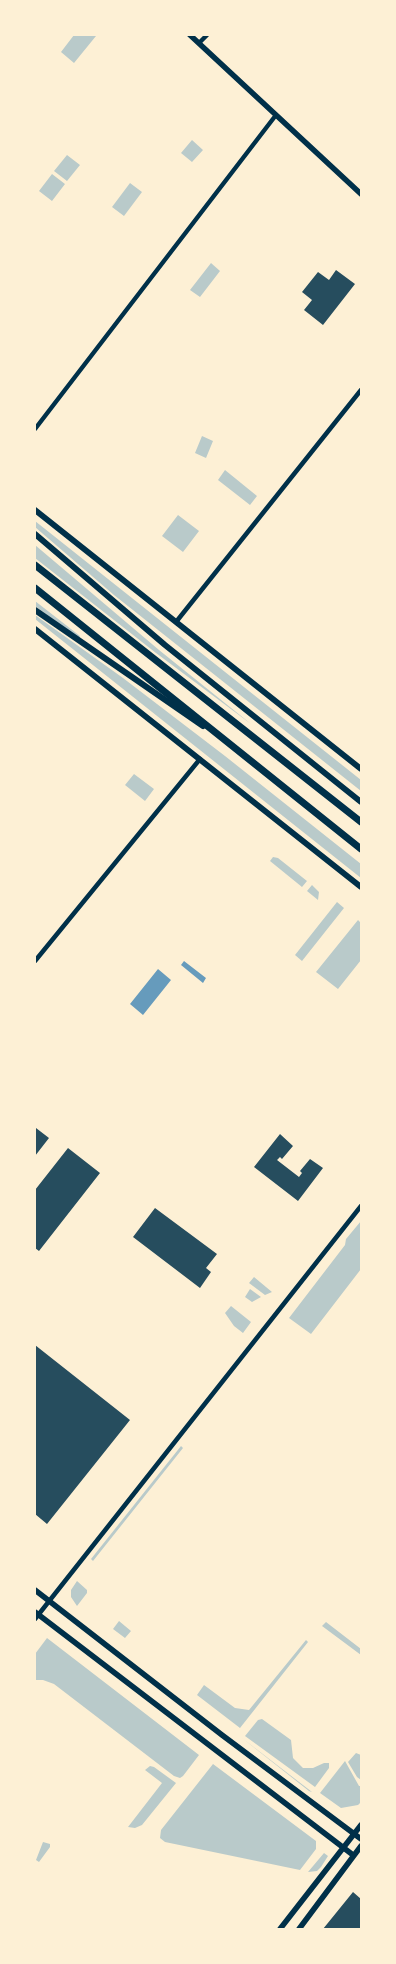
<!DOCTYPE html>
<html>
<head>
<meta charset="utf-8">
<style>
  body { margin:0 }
  #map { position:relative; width:396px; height:1964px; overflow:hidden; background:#fdf0d5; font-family:"Work Sans",sans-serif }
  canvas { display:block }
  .frame { position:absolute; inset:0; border:36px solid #fdf0d5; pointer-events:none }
</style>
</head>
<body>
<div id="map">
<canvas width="396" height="1964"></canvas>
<div class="frame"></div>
</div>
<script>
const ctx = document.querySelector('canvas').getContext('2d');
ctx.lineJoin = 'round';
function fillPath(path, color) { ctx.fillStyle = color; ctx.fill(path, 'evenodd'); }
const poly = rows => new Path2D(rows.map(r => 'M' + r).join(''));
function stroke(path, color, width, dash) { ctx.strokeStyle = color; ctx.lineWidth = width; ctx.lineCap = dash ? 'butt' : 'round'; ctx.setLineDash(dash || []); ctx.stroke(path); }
fillPath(poly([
  [74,35,96,36,74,63,61,52],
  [192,140,203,150,192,162,181,153],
  [67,155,80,165,67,181,54,171],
  [52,174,65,184,52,201,39,191],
  [130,183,142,192,124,216,112,207],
  [211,263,220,271,200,297,190,290],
  [202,436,213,441,206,458,195,453],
  [225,470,257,496,250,505,218,480],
  [178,515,199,531,183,552,162,536],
  [35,521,361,780,361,791,114,595,35,527],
  [35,545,159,650,251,724,156,653,35,558],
  [35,601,80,636,79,638,35,606],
  [35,615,123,678,225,756,361,864,361,878,35,619],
  [134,774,154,789,145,801,125,785],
  [273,857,278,858,307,881,302,887,270,861],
  [312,885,319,892,318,900,307,891],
  [337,902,344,908,302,961,295,955],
  [358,920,361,923,361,960,338,989,316,972],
  [361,1221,361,1269,311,1334,289,1318,345,1245,346,1239],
  [254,1277,272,1292,265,1295,249,1283],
  [250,1289,261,1297,252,1302,245,1297],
  [231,1306,251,1322,243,1333,234,1326,225,1313],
  [181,1446,183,1448,93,1561,91,1559],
  [77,1581,87,1590,87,1593,77,1606,71,1597,71,1590],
  [119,1621,131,1631,125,1638,113,1629],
  [326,1622,361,1649,361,1655,322,1626],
  [47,1638,199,1755,183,1776,180,1778,174,1776,54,1684,43,1680,35,1680,35,1654],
  [306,1640,308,1642,240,1728,197,1695,204,1685,235,1708,249,1710],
  [262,1719,291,1740,293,1758,303,1768,313,1768,324,1763,329,1763,329,1768,315,1787,245,1736,258,1720],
  [242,1738,312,1792,309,1791],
  [356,1753,361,1755,361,1780,357,1777,348,1762],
  [345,1761,359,1786,361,1786,361,1802,358,1805,341,1808,320,1793],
  [213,1764,316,1841,316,1849,300,1870,165,1842,160,1838,161,1830],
  [150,1766,154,1767,176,1783,142,1825,135,1828,128,1827,162,1783,145,1770],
  [43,1842,50,1844,50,1847,39,1862,36,1860],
  [324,1853,328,1856,321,1867,317,1871,308,1872]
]), '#b9caca');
fillPath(poly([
  [184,961,206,978,203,983,181,965],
  [158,969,171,980,143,1015,130,1004]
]), '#669bbc');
fillPath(poly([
  [336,270,355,284,323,325,304,310,312,300,302,292,318,272,329,280],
  [36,1128,49,1138,35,1156,35,1130],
  [280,1134,293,1146,282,1159,280,1157,277,1160,299,1177,302,1173,300,1171,310,1159,323,1168,298,1201,254,1167],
  [68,1148,100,1173,39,1251,35,1248,35,1190],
  [155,1208,217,1254,206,1268,211,1272,200,1288,133,1237],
  [35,1345,130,1420,47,1524,35,1514],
  [353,1892,361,1899,361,1929,323,1929]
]), '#264d5e');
stroke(poly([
  [199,43,207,35],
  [35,429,276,115],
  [176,622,361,390],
  [35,961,200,759],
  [35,1619,361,1206]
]), '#003049', 4.5);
stroke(poly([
  [190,35,361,194],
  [35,1590,222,1735,361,1839],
  [35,1612,353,1855],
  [280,1929,361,1825],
  [299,1929,361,1846]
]), '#003049', 5.5);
stroke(poly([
  [35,510,361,769],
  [35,534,165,645,361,802],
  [35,610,203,726],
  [35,629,361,887]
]), '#003049', 6);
stroke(poly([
  [35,565,361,822],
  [35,588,361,849]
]), '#003049', 7);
</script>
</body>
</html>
